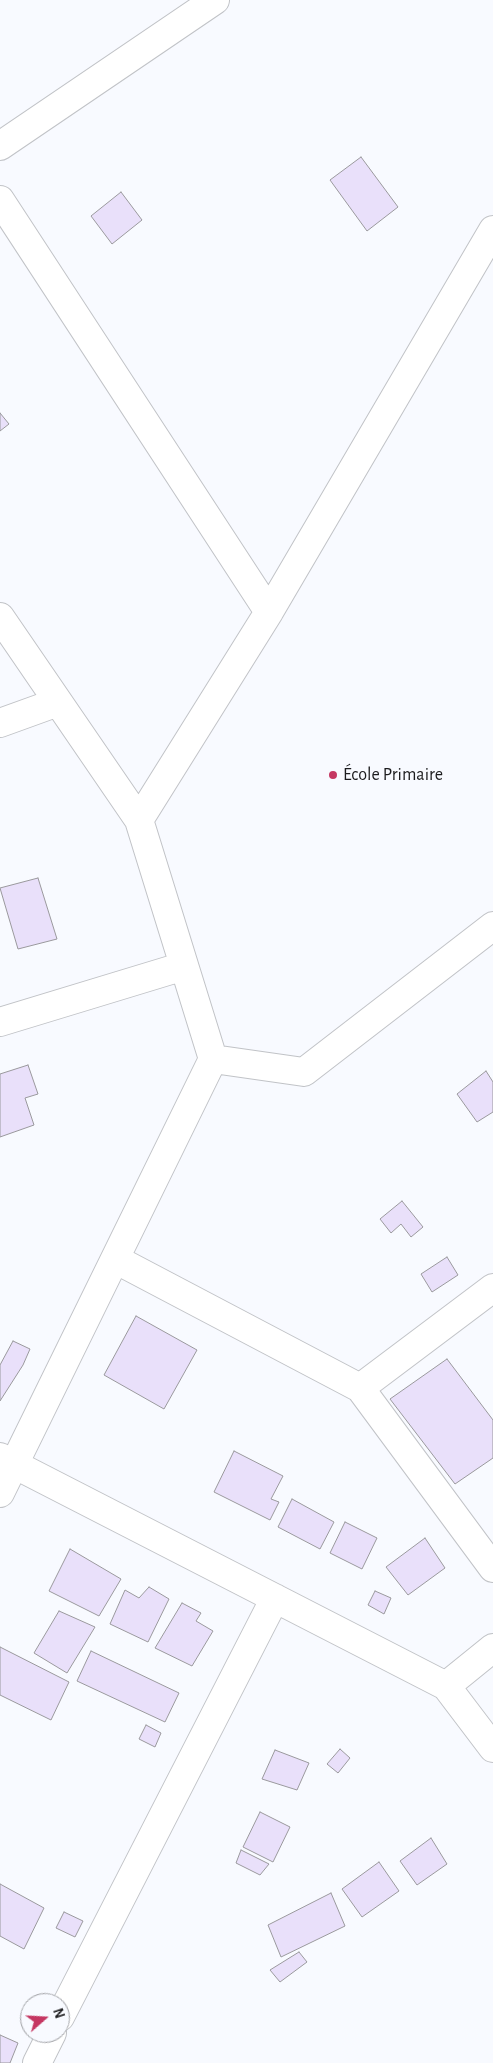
<!DOCTYPE html>
<html>
<head>
<meta charset="utf-8">
<style>
  body { margin:0 }
  #map { position:relative; width:493px; height:2063px; overflow:hidden; background:#f8faff; font-family:"Alegreya Sans",sans-serif }
  canvas { display:block }
  .north { position:absolute; left:20px; top:1993px; width:50px; height:50px; box-sizing:border-box; background:#f8faff; border:1px solid #a0a1a5; border-radius:50%; rotate:71deg; font-size:14px; font-weight:700; line-height:20px; text-align:center; color:#1c1c1e }
  .north::after { content:''; display:block; margin:auto; width:18px; height:22px; background:#c53762; clip-path:polygon(50% 0,100% 100%,50% 72%,0 100%) }
</style>
</head>
<body>
<div id="map">
<canvas width="493" height="2063"></canvas>
<div class="north">N</div>
</div>
<script>
const ctx = document.querySelector('canvas').getContext('2d');
ctx.lineJoin = 'round';
function fillPath(path, color) { ctx.fillStyle = color; ctx.fill(path, 'evenodd'); }
const poly = rows => new Path2D(rows.map(r => 'M' + r).join(''));
function stroke(path, color, width, dash) { ctx.strokeStyle = color; ctx.lineWidth = width; ctx.lineCap = dash ? 'butt' : 'round'; ctx.setLineDash(dash || []); ctx.stroke(path); }
function drawText(font, color, halo, rows, align = 'center') {
  ctx.font = font + ' "Alegreya Sans",sans-serif'; ctx.lineWidth = 4.5; ctx.setLineDash([]); ctx.textBaseline = 'middle'; ctx.strokeStyle = halo; ctx.fillStyle = color; for (const [text, x, y, turn = 0] of rows) {
    ctx.save(); ctx.translate(x, y); ctx.rotate((+turn || 0) * Math.PI / 180); ctx.textAlign = isNaN(turn) ? turn : align; if (halo) ctx.strokeText(text, 0, 0); ctx.fillText(text, 0, 0); ctx.restore();
  }
}
const building = poly([
  [361,157,398,207,367,231,330,180,361,157],
  [121,192,142,220,112,244,91,216,121,192],
  [0,413,9,424,0,431,0,413],
  [38,878,57,939,18,949,0,888,38,878],
  [28,1065,38,1094,25,1098,34,1125,0,1137,0,1074,28,1065],
  [486,1071,493,1082,493,1112,477,1122,457,1094,486,1071],
  [402,1201,423,1227,411,1237,401,1224,391,1233,380,1219,402,1201],
  [447,1257,458,1275,432,1292,421,1274,447,1257],
  [136,1316,197,1350,164,1409,104,1375,136,1316],
  [13,1341,30,1349,23,1365,0,1401,0,1365,13,1341],
  [447,1359,493,1420,493,1458,455,1484,390,1399,447,1359],
  [234,1451,283,1476,271,1499,279,1502,270,1520,214,1492,234,1451],
  [292,1499,334,1522,320,1549,278,1527,292,1499],
  [345,1522,377,1538,362,1569,330,1553,345,1522],
  [425,1538,445,1568,408,1595,386,1567,425,1538],
  [70,1549,121,1579,99,1616,49,1591,70,1549],
  [149,1587,169,1599,148,1642,110,1624,125,1590,139,1598,149,1587],
  [375,1591,391,1598,384,1614,368,1605,375,1591],
  [182,1603,201,1613,196,1621,213,1631,192,1666,155,1648,182,1603],
  [59,1611,95,1627,67,1673,34,1653,59,1611],
  [0,1647,69,1682,51,1720,0,1695,0,1647],
  [91,1651,179,1693,165,1722,77,1681,91,1651],
  [146,1725,161,1733,155,1747,139,1739,146,1725],
  [340,1749,350,1758,338,1773,327,1764,340,1749],
  [275,1750,309,1763,297,1790,262,1779,275,1750],
  [260,1812,290,1827,273,1862,243,1847,260,1812],
  [431,1838,447,1864,417,1885,400,1861,431,1838],
  [241,1850,269,1864,260,1875,236,1863,241,1850],
  [379,1862,399,1891,362,1917,342,1889,379,1862],
  [0,1884,44,1908,24,1949,0,1936,0,1884],
  [331,1893,345,1926,281,1957,268,1925,331,1893],
  [64,1912,83,1921,75,1937,56,1928,64,1912],
  [299,1952,307,1962,280,1982,270,1970,299,1952],
  [0,2035,18,2043,10,2063,0,2063,0,2035]
]);
fillPath(building, '#e9e0fa');
stroke(building, '#9a999d', 1);
const minor = poly([
  [0,146,215,0],
  [0,200,269,612],
  [0,617,139,820],
  [0,723,58,702],
  [0,1022,184,966],
  [213,1059,304,1072,493,926],
  [115,1259,360,1388,493,1568],
  [360,1388,493,1288],
  [0,1457,446,1686,493,1748],
  [0,1493,213,1059,139,820,269,612,493,230],
  [446,1686,493,1648],
  [60,2017,275,1598],
  [37,2063,52,2033]
]);
stroke(minor, '#c1c3c7', 30);
stroke(minor, '#fff', 28);
for (const [x, y, r, color] of [
  [333,775,5,"#c53762"]
]) { const dot = new Path2D(); dot.arc(x, y, r, 0, 2 * Math.PI); ctx.fillStyle = color; ctx.fill(dot); stroke(dot, '#f8faff', 2); }
drawText('18px', '#1c1c1e', '#f8faff', [
  ["École Primaire",343,775]
], 'left');
</script>
</body>
</html>
